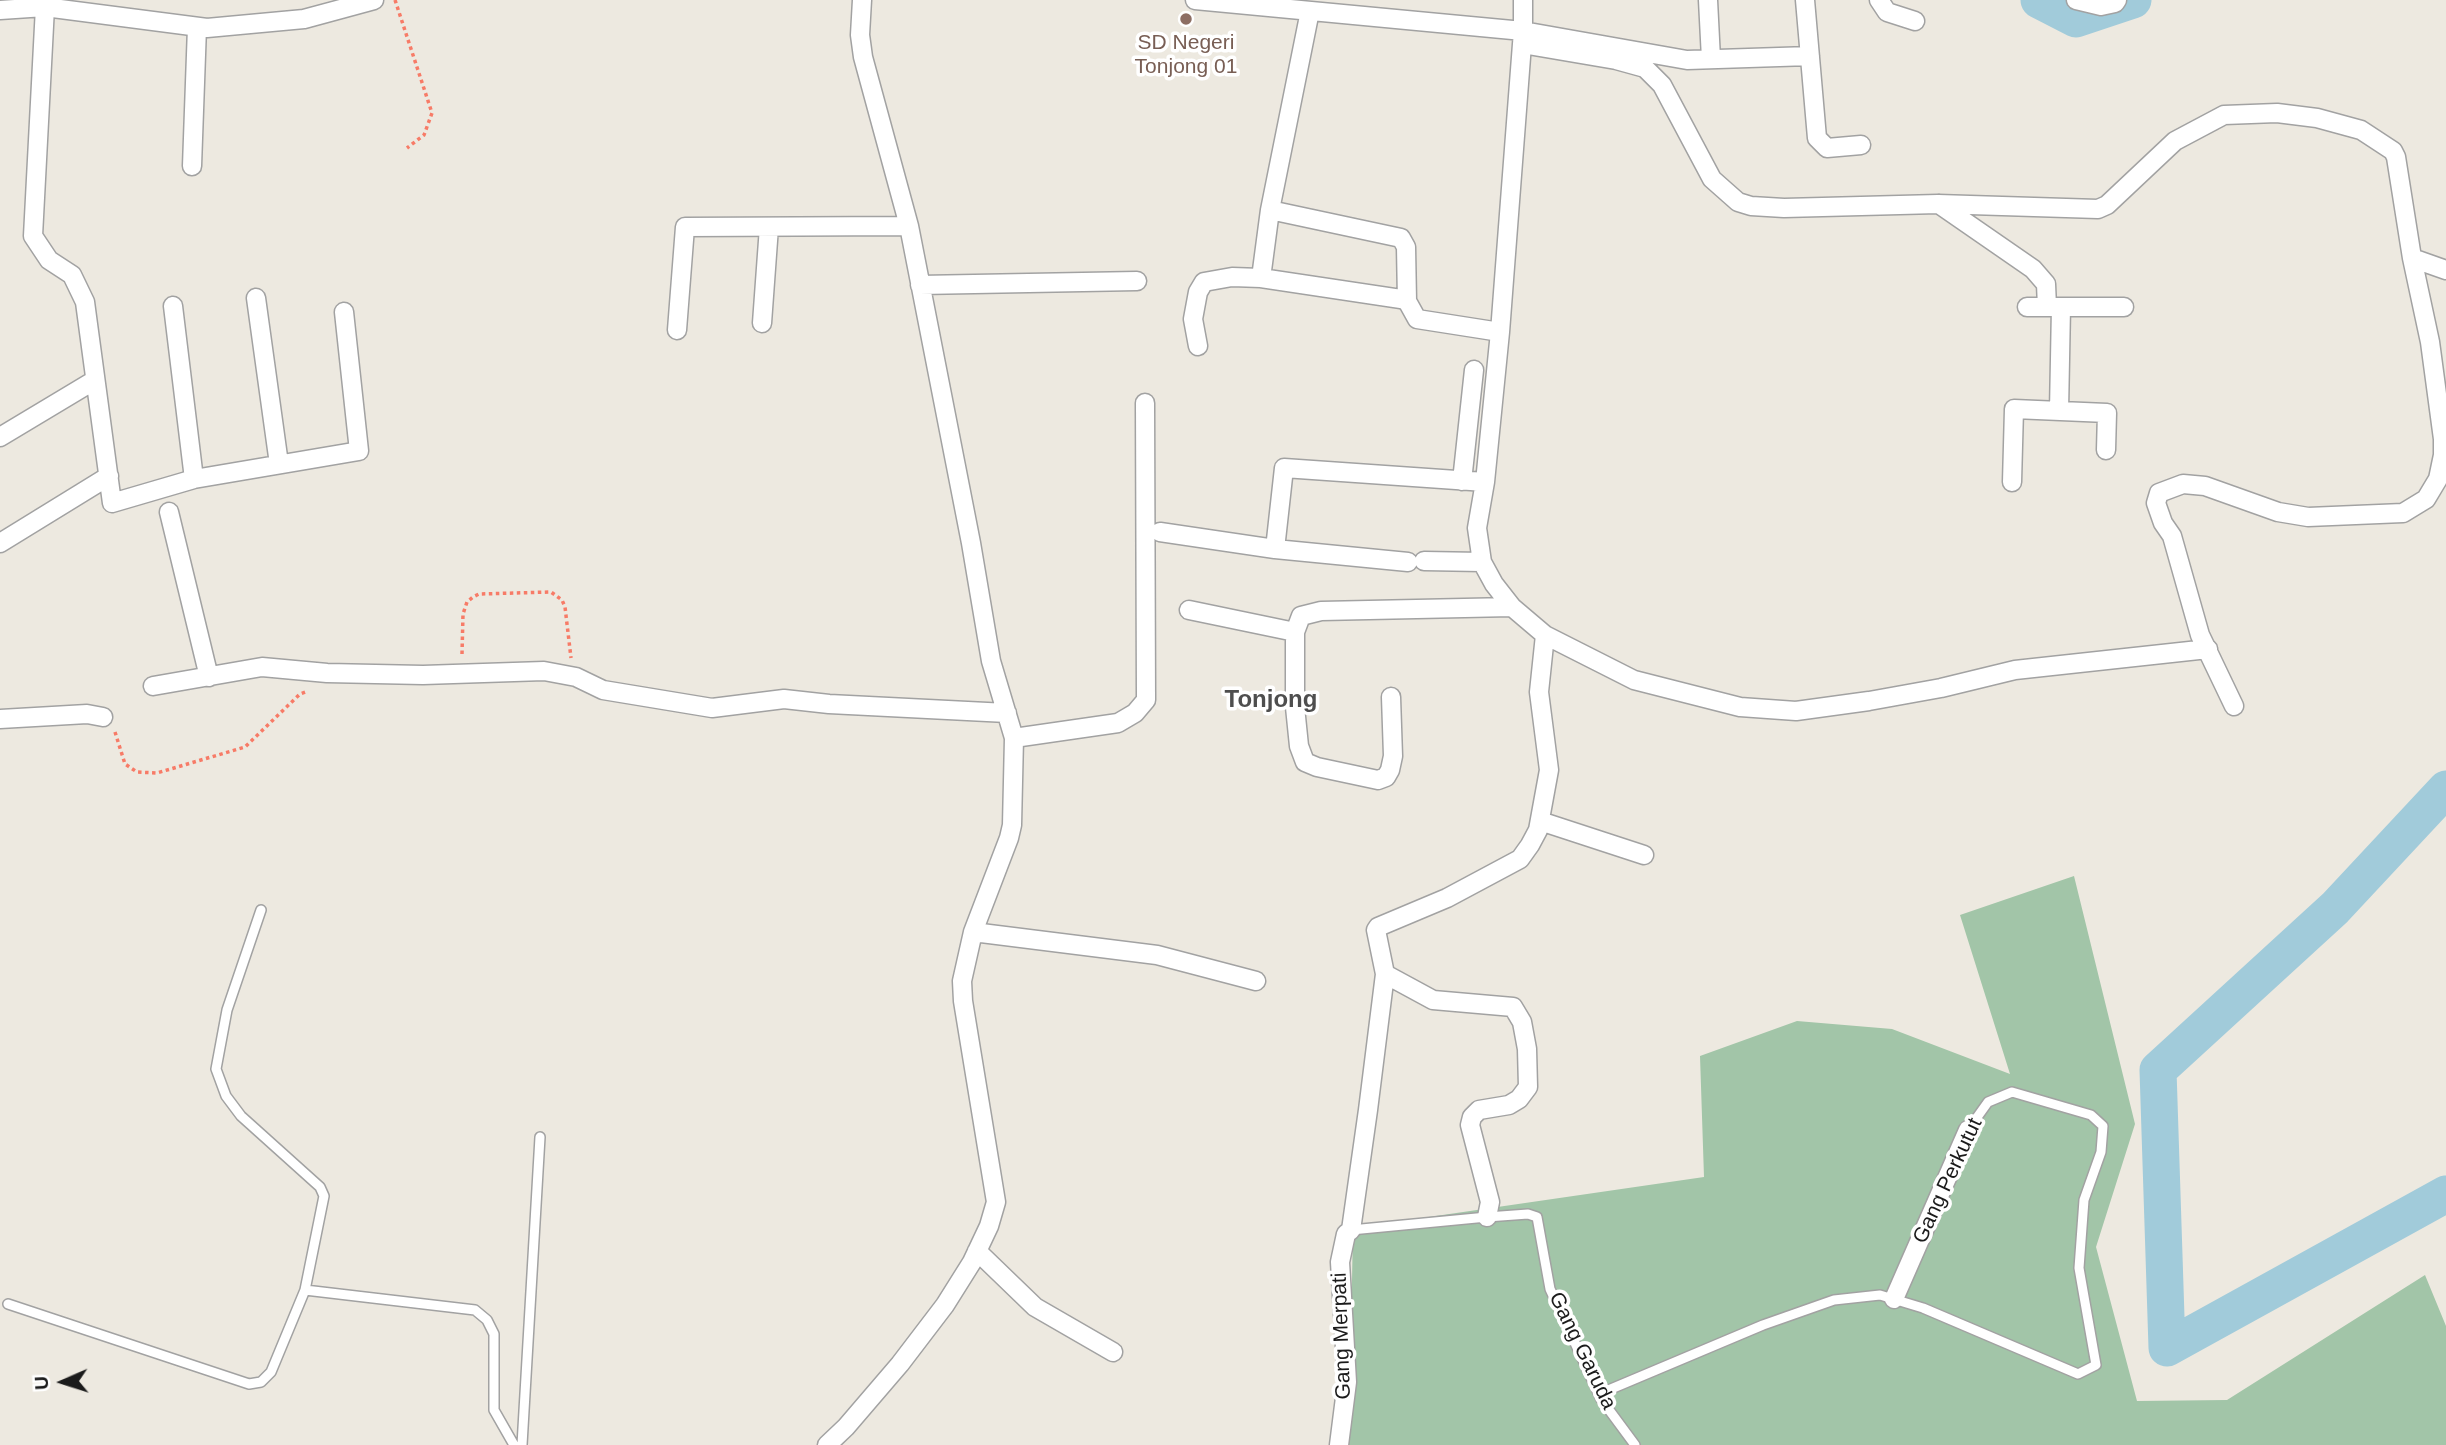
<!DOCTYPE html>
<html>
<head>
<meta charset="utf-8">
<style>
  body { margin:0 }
  #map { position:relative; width:2446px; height:1445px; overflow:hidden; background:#ede9e0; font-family:Arial,sans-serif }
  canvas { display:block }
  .north { position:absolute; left:28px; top:1347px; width:70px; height:70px; -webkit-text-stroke:5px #fff; paint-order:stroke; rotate:267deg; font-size:19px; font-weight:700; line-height:28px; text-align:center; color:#1b1b1b }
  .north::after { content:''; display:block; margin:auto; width:24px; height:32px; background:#1b1b1b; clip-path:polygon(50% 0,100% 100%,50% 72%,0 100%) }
</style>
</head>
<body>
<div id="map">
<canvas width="2446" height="1445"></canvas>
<div class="north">U</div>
</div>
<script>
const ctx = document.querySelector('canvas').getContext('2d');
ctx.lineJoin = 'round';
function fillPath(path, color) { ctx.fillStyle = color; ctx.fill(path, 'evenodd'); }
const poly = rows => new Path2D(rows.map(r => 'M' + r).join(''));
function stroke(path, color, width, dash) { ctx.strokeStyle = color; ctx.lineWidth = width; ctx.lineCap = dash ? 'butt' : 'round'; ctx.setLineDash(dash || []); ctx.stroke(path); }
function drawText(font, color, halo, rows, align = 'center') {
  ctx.font = font + ' Arial,sans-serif'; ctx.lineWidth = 7; ctx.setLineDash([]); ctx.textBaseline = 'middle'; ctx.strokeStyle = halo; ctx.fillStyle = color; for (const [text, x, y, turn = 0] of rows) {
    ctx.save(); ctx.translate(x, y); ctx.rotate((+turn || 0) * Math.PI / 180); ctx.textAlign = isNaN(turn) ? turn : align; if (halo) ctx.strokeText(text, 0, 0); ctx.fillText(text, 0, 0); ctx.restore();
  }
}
fillPath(poly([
  [2074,876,2135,1124,2096,1247,2137,1401,2227,1400,2425,1275,2446,1326,2446,1445,1334,1445,1351,1333,1353,1228,1704,1177,1700,1056,1797,1021,1892,1029,2010,1074,1960,915]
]), '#a2c5a8');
stroke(poly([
  [2039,0,2076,19,2133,0],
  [2446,789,2335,908,2158,1070,2167,1348,2446,1194]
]), '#a1cbda', 37);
const lane = poly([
  [261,910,227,1010,216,1069,226,1096,241,1116,320,1187,324,1196,305,1290,475,1310,487,1320,494,1334,494,1410,514,1445],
  [1351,1230,1487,1217,1528,1214,1537,1217,1550,1289,1601,1399,1635,1445],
  [8,1304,249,1384,261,1382,271,1372,305,1290],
  [1599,1394,1763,1325,1834,1300,1880,1295,1923,1308,2078,1374,2096,1365,2079,1268,2084,1200,2101,1152,2103,1126,2091,1115,2012,1092,1988,1102,1968,1130],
  [522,1445,540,1137]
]);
const street = poly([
  [1195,0,1523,31,1500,332,1485,482,1477,528,1482,562,1494,584,1512,607,1545,635,1634,680,1740,707,1796,711,1869,701,1941,688,2015,670,2208,649],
  [1523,0,1523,31,1687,60,1810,56],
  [1708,0,1711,59],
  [1805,0,1817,138,1827,148,1861,145],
  [1879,0,1887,12,1915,21],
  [2076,0,2101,6,2115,3,2117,0],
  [45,7,33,236,49,260,72,275,85,302,112,503,194,479,359,451,344,312],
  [0,10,45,7,207,28,304,19,374,0],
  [1522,44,1616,60,1645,68,1662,85,1712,179,1738,202,1751,206,1784,208,1938,204,2098,209,2107,205,2175,141,2224,115,2277,113,2317,118,2361,130,2393,151,2396,157,2412,258,2430,342,2443,439,2443,455,2438,479,2426,499,2403,513,2308,517,2278,512,2205,486,2183,484,2159,493,2156,503,2163,523,2172,536,2200,635,2234,706],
  [192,166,197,27],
  [1939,204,2033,269,2046,284,2047,307],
  [1270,210,1401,238,1406,247,1407,301],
  [2412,258,2446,270],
  [1261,278,1270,210,1310,11],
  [920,285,1137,281],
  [256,298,279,464],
  [173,306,194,479],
  [2027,307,2124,307],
  [762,323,769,227],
  [677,330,685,227,909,226],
  [1198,346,1193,319,1198,292,1204,282,1232,277,1261,278,1401,299,1407,301,1417,319,1500,332],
  [2059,411,2061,307],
  [0,437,95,380],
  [1462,481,1474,370],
  [2012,482,2014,409,2107,413,2106,450],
  [169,512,209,677],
  [1160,532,1275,549,1408,562],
  [0,543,109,476],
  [1275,549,1284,468,1485,482],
  [1424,561,1482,562],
  [1189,610,1295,632],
  [153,686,262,667,327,673,423,675,544,671,576,677,603,690,712,708,784,699,829,704,1007,713],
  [1391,697,1393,756,1390,770,1386,777,1378,780,1317,767,1305,762,1299,746,1295,707,1295,632,1301,616,1321,611,1512,607],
  [0,719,87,714,103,717],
  [1014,738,1118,723,1135,713,1146,700,1145,403],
  [1540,821,1644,855],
  [973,932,1157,955,1256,981],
  [1385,974,1433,1000,1513,1007,1522,1022,1527,1049,1528,1087,1519,1099,1509,1105,1479,1110,1472,1117,1470,1125,1490,1202,1487,1217],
  [977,1251,1035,1307,1113,1352],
  [1894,1299,1968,1130],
  [827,1445,846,1427,900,1364,945,1305,972,1262,989,1226,996,1202,963,1001,962,981,973,932,1009,838,1012,825,1014,738,991,661,971,543,909,226,863,57,860,35,862,0],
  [1339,1445,1347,1382,1340,1262,1346,1234,1351,1230,1368,1110,1385,974,1376,930,1378,927,1447,898,1520,859,1530,845,1538,830,1549,770,1539,692,1545,635]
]);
stroke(lane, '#a2a2a2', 12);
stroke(street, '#a2a2a2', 21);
stroke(poly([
  [395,0,432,113,424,135,407,148],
  [462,654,463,614,467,602,473,597,479,594,551,592,562,600,565,607,571,658],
  [115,732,125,764,137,772,157,773,245,747,300,694,308,691]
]), '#f77b67', 3.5, [3.5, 3.5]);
stroke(lane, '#fff', 9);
stroke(street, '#fff', 18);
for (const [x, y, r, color] of [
  [1186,19,7,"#8d6e63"]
]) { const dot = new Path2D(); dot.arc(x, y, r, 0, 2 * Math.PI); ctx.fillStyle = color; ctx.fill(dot); stroke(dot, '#fff', 2.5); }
drawText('21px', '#785e54', '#fff', [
  ["SD Negeri",1186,43],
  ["Tonjong 01",1186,67]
]);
drawText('21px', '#1b1b1b', '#fff', [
  ["Gang Perkutut",1948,1181,-65],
  ["Gang Merpati",1342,1336,-92],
  ["Gang Garuda",1582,1351,64]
]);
drawText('bold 24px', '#4e4e4e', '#fff', [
  ["Tonjong",1271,700]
]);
</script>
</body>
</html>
